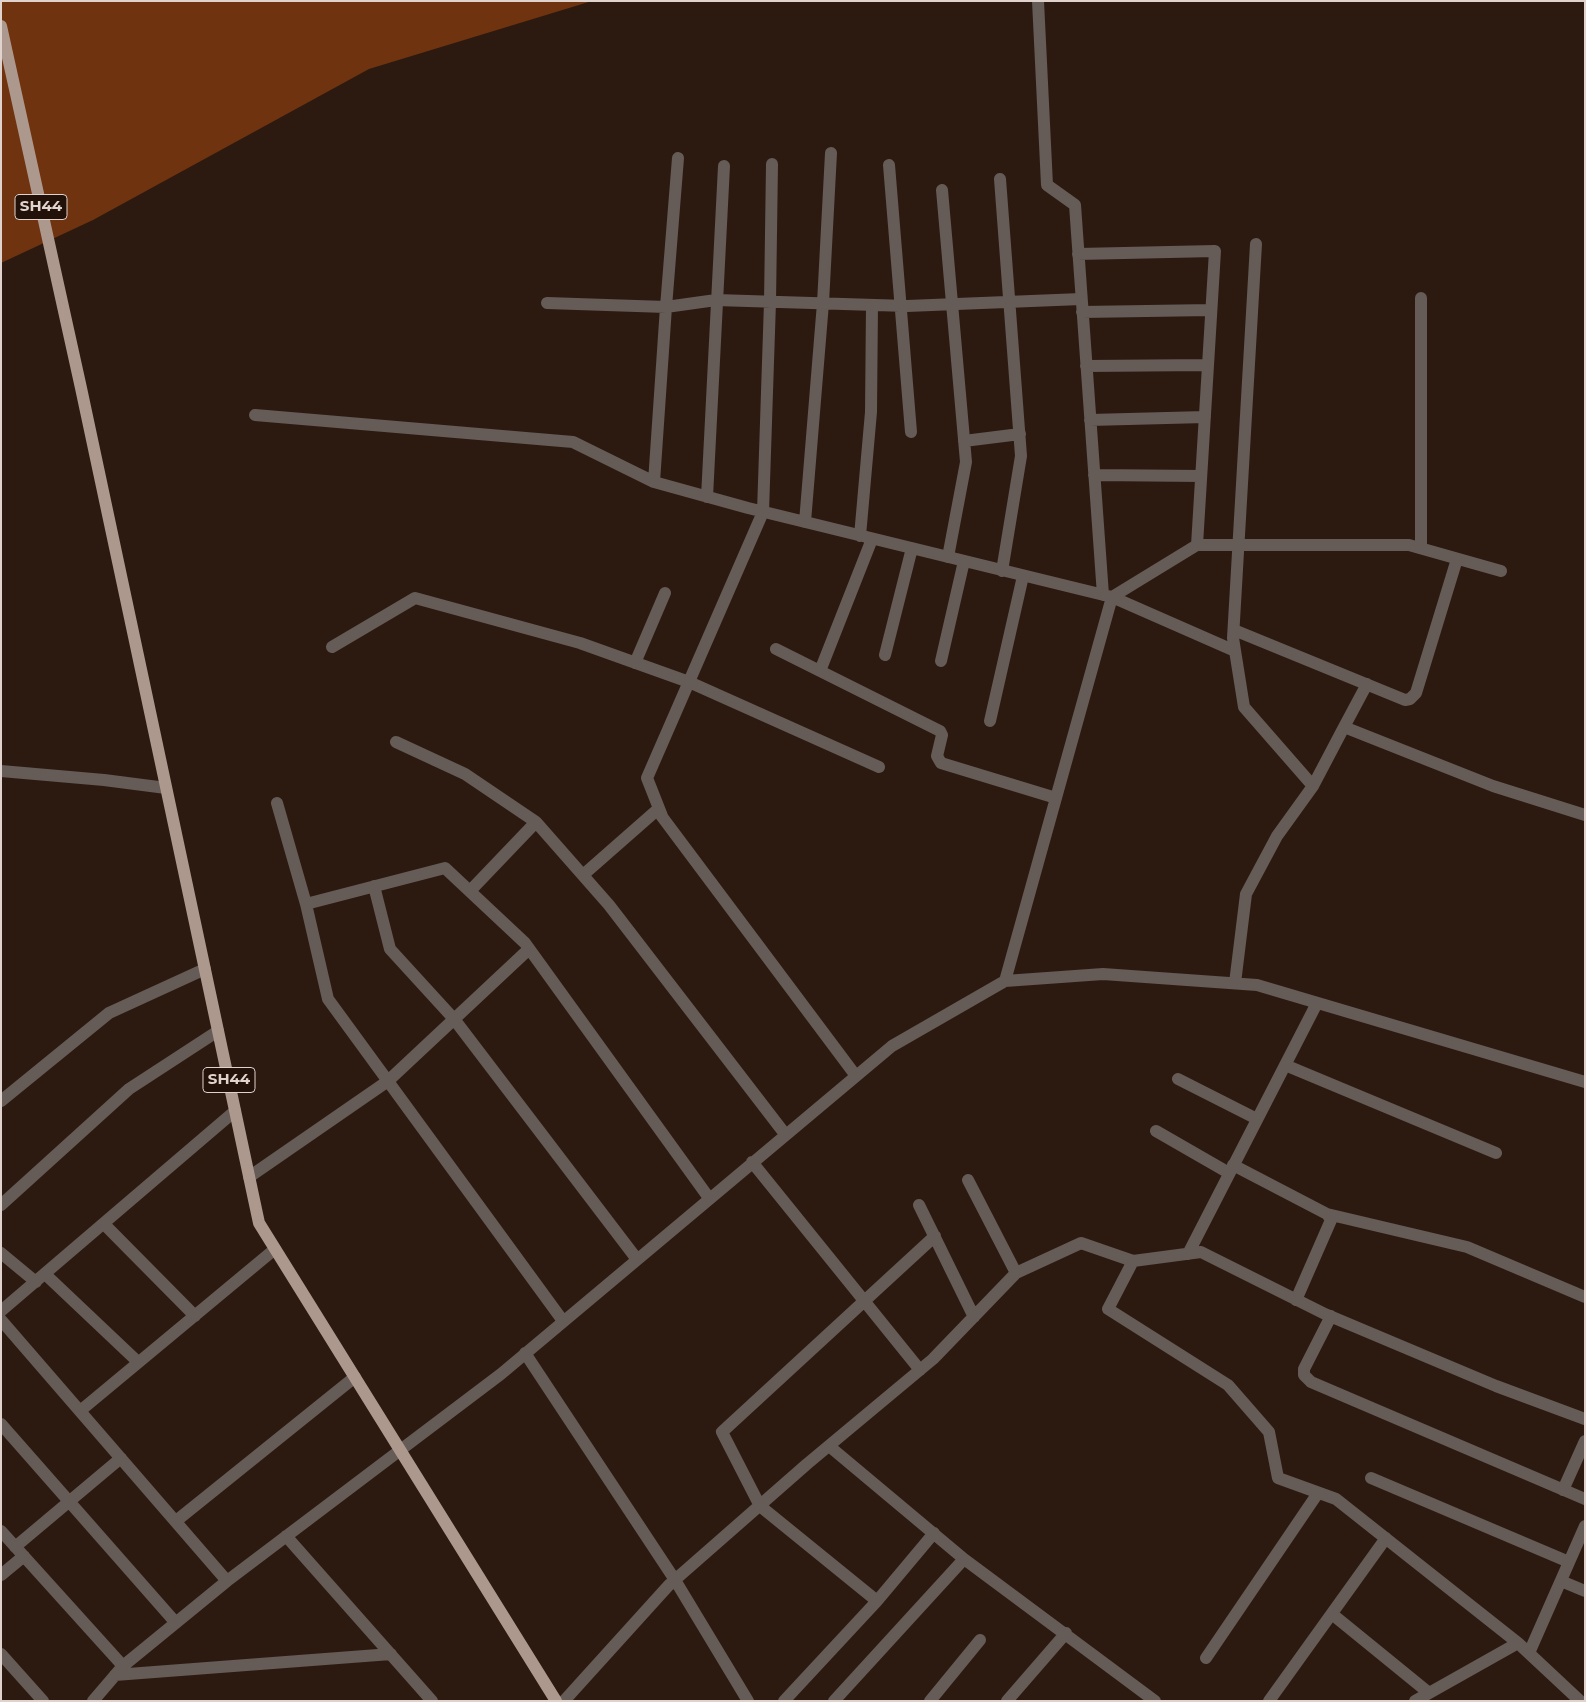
<!DOCTYPE html>
<html>
<head>
<meta charset="utf-8">
<style>
  body { margin:0 }
  #map { position:relative; width:1586px; height:1702px; overflow:hidden; background:#2c1a11; font-family:Montserrat,sans-serif }
  canvas { display:block }
  .frame { position:absolute; inset:0; border:2px solid #e0d3cd; pointer-events:none }
</style>
</head>
<body>
<div id="map">
<canvas width="1586" height="1702"></canvas>
<div class="frame"></div>
</div>
<script>
const ctx = document.querySelector('canvas').getContext('2d');
ctx.lineJoin = 'round';
function fillPath(path, color) { ctx.fillStyle = color; ctx.fill(path, 'evenodd'); }
const poly = rows => new Path2D(rows.map(r => 'M' + r).join(''));
function stroke(path, color, width, dash) { ctx.strokeStyle = color; ctx.lineWidth = width; ctx.lineCap = dash ? 'butt' : 'round'; ctx.setLineDash(dash || []); ctx.stroke(path); }
function drawText(font, color, halo, rows, align = 'center') {
  ctx.font = font + ' Montserrat,sans-serif'; ctx.lineWidth = 4.5; ctx.setLineDash([]); ctx.textBaseline = 'middle'; ctx.strokeStyle = halo; ctx.fillStyle = color; for (const [text, x, y, turn = 0] of rows) {
    ctx.save(); ctx.translate(x, y); ctx.rotate((+turn || 0) * Math.PI / 180); ctx.textAlign = isNaN(turn) ? turn : align; if (halo) ctx.strokeText(text, 0, 0); ctx.fillText(text, 0, 0); ctx.restore();
  }
}
fillPath(poly([
  [1,1,592,1,369,69,93,220,1,263]
]), '#6f330f');
stroke(poly([
  [1038,1,1047,185,1075,205,1103,595],
  [889,165,911,432],
  [1000,179,1021,456,1002,571],
  [942,190,966,462,948,557],
  [1256,244,1233,638,1244,707,1313,786],
  [1078,254,1215,251,1197,545],
  [1421,298,1421,548],
  [547,303,666,307,678,158],
  [1082,312,1211,310],
  [1086,366,1208,365],
  [255,415,573,442,654,482,748,508,1112,597,1235,651],
  [1090,420,1205,417],
  [964,441,1020,434],
  [1094,475,1201,476],
  [654,482,666,307,716,300,907,306,1081,299],
  [707,497,724,166],
  [805,522,823,303,831,153],
  [860,536,871,412,872,305],
  [1234,630,1405,700,1410,699,1416,693,1457,559],
  [332,647,415,598,580,643,689,682,879,767],
  [776,649,940,731,942,735,937,756,941,763,1056,798],
  [885,655,912,548],
  [941,661,964,561],
  [635,663,665,593],
  [820,671,872,539],
  [990,721,1023,576],
  [1344,727,1367,684],
  [396,742,465,774,536,822],
  [1,771,104,780,166,788],
  [277,803,306,904],
  [662,816,647,778,763,512,770,302,772,164],
  [583,875,657,810,856,1076],
  [374,886,390,949,454,1019,636,1258],
  [470,891,536,822,609,905,785,1134],
  [1005,981,1112,597,1197,545,1409,545,1501,571],
  [1235,983,1246,894,1277,836,1313,786,1344,727,1493,786,1585,815],
  [1285,1065,1496,1153],
  [1178,1079,1257,1119],
  [1,1101,109,1013,205,969],
  [1156,1131,1229,1173],
  [752,1162,920,1370],
  [1233,1165,1327,1214,1331,1220,1296,1300],
  [249,1177,388,1081,529,949],
  [968,1180,1016,1273],
  [1,1205,129,1089,218,1031],
  [919,1205,974,1317],
  [1327,1214,1467,1247,1585,1297],
  [104,1224,195,1316],
  [1,1253,36,1282],
  [1188,1254,1317,1003],
  [1133,1261,1108,1309,1228,1385,1269,1432,1278,1478,1336,1499,1518,1643,1580,1701],
  [45,1274,138,1362],
  [1,1311,235,1111],
  [1331,1316,1304,1369,1304,1375,1311,1382,1585,1499],
  [1,1320,227,1581],
  [563,1321,328,999,306,904,445,868,525,943,709,1198],
  [525,1353,675,1580,748,1701],
  [80,1411,275,1249],
  [1,1424,176,1623],
  [829,1446,964,1559],
  [1371,1478,1569,1562],
  [1563,1490,1585,1441],
  [176,1521,355,1377],
  [1,1531,123,1666],
  [286,1536,432,1701],
  [15,1547,121,1458],
  [1,1575,24,1556],
  [1561,1581,1585,1591],
  [877,1601,934,1533],
  [1332,1614,1429,1693],
  [1529,1653,1585,1526],
  [1,1654,43,1701],
  [1206,1658,1318,1493],
  [115,1675,391,1654],
  [93,1701,123,1666,227,1581,501,1374,892,1046,1005,981,1103,974,1257,985,1585,1082],
  [564,1701,669,1585,807,1464,933,1359,1016,1273,1081,1243,1133,1261,1201,1252,1325,1314,1496,1386,1585,1419],
  [784,1701,877,1601,760,1506,722,1432,935,1236],
  [834,1701,964,1559,1155,1701],
  [930,1701,980,1640],
  [1007,1701,1066,1633],
  [1269,1701,1386,1538],
  [1415,1701,1518,1643]
]), '#655b57', 12);
stroke(poly([
  [1,26,81,388,259,1223,556,1701]
]), '#ad988e', 12);
for (const [x, y, w] of [
  [41,207,52],
  [229,1080,52]
]) { const box = new Path2D(); box.roundRect(x - w / 2, y - 12.5, w, 25, 4); ctx.fillStyle = '#221108'; ctx.fill(box); stroke(box, '#e0d3cd', 1); }
drawText('bold 15px', '#e0d3cd', null, [
  ["SH44",41,207],
  ["SH44",229,1080]
]);
</script>
</body>
</html>
